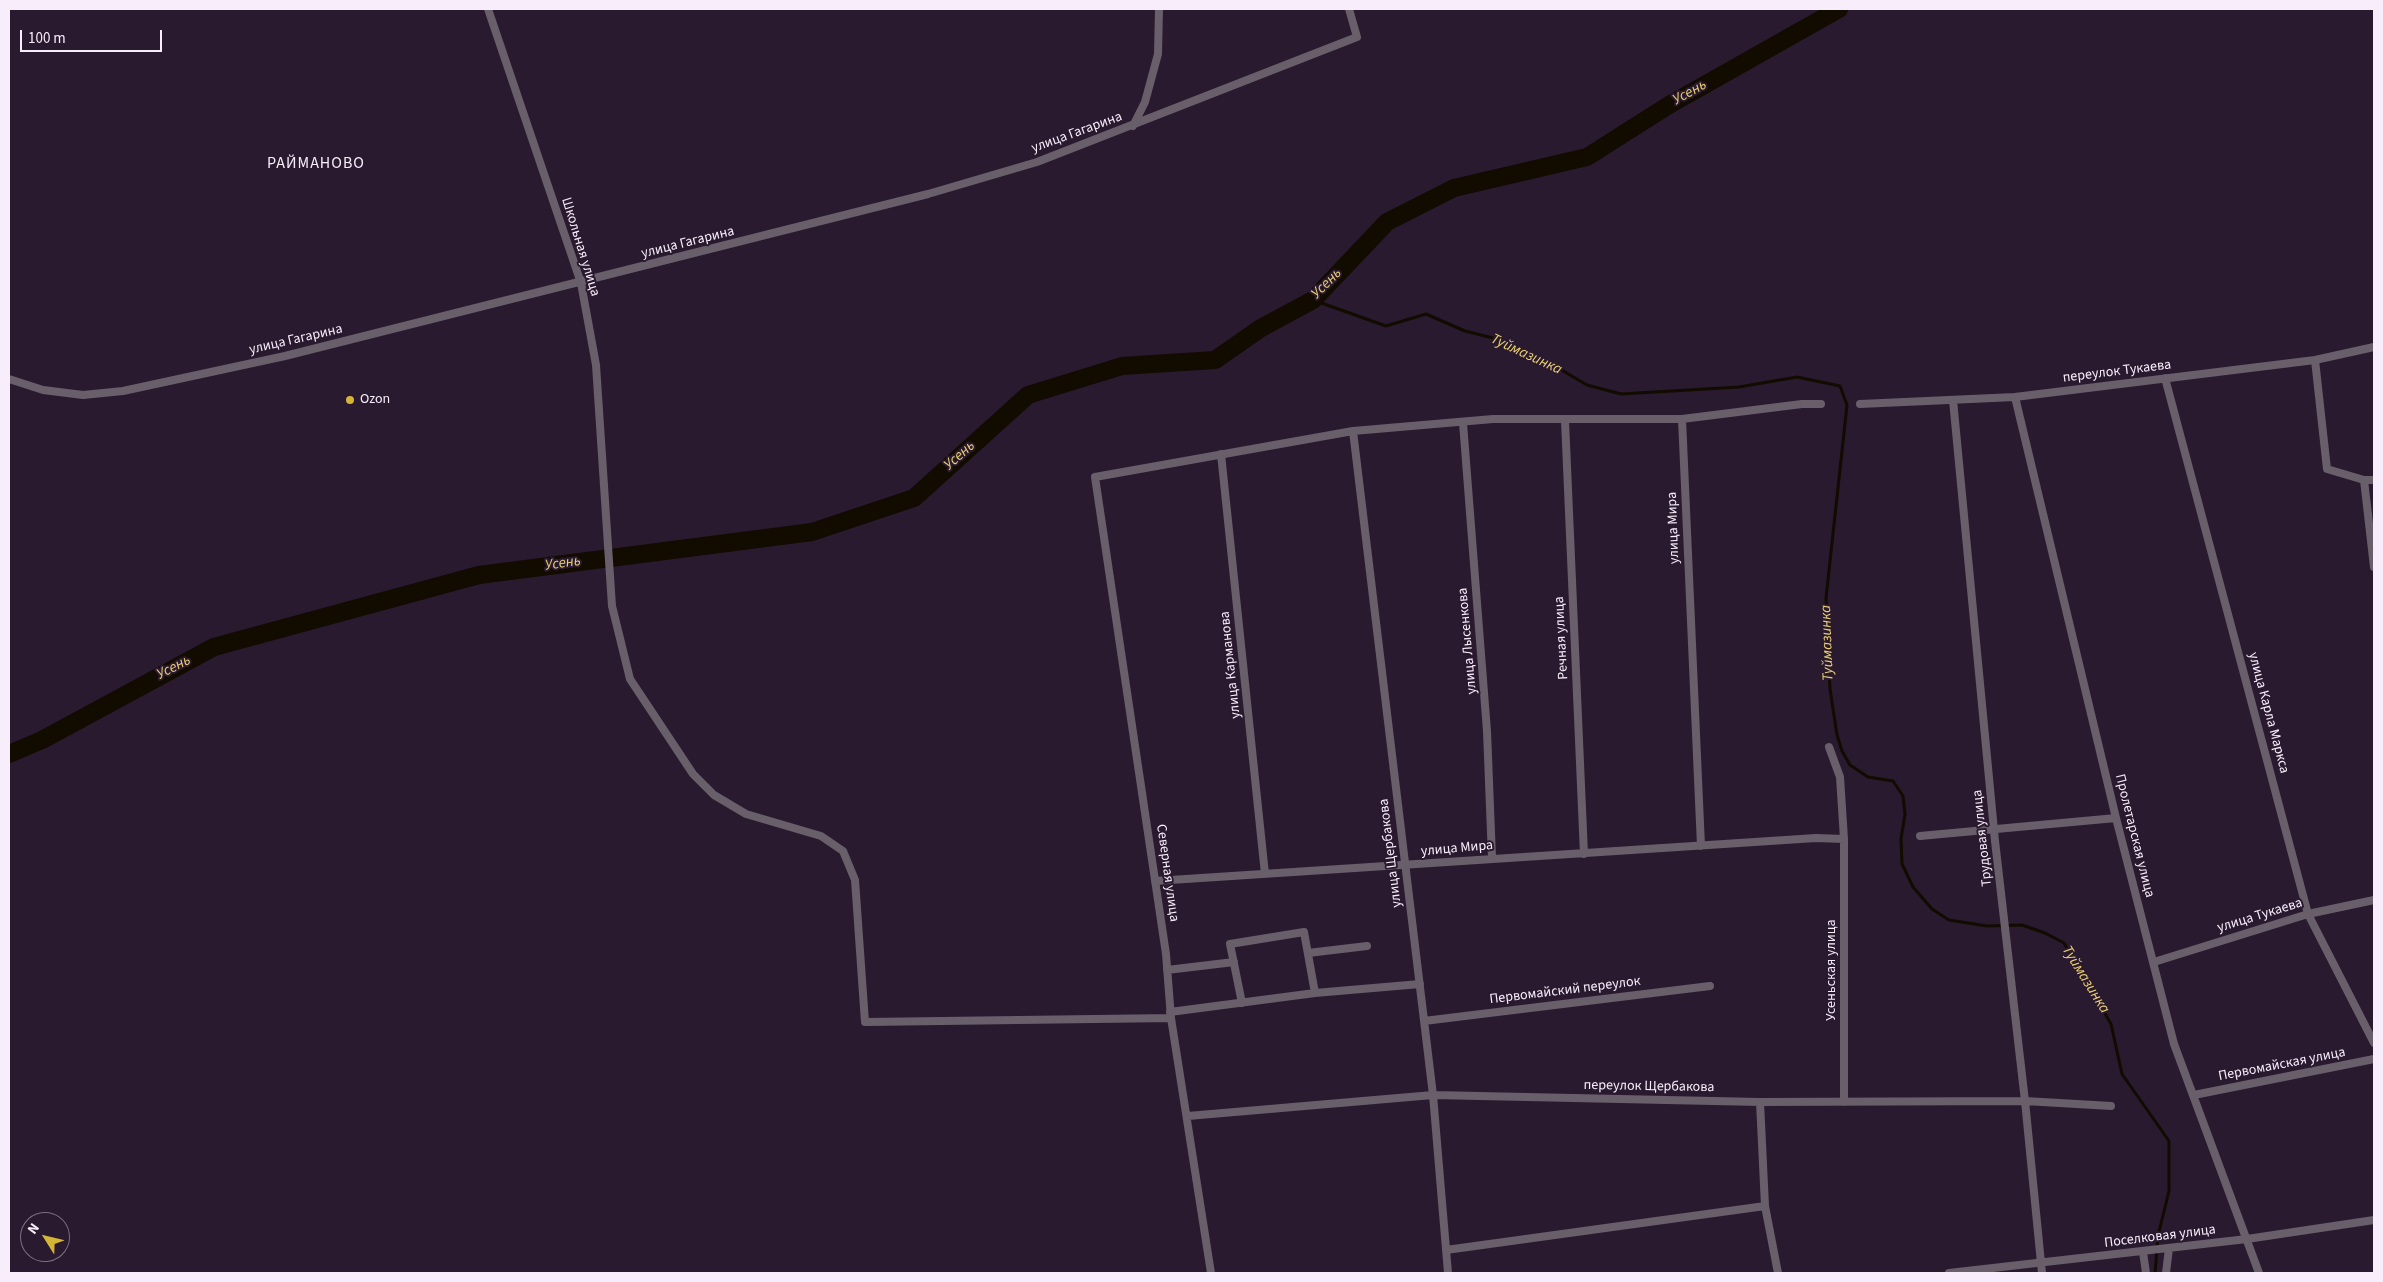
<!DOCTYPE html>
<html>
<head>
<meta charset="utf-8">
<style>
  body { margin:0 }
  #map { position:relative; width:2383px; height:1282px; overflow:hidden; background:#2a1a2f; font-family:"Source Sans 3",sans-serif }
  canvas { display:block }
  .frame { position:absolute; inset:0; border:10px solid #f8edfb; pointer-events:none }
  .north { position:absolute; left:20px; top:1212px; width:50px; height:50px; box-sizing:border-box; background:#2a1a2f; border:1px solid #7c6e81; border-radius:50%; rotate:306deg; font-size:14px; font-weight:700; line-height:20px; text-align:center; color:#f8edfb }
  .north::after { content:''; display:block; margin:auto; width:18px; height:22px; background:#d5b535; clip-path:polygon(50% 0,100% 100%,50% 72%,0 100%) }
  .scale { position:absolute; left:20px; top:30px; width:142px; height:22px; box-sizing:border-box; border:2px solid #f8edfb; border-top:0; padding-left:6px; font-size:15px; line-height:18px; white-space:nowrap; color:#f8edfb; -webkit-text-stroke:4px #2a1a2f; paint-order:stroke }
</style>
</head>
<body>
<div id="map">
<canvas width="2383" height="1282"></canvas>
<div class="frame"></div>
<div class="north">N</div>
<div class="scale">100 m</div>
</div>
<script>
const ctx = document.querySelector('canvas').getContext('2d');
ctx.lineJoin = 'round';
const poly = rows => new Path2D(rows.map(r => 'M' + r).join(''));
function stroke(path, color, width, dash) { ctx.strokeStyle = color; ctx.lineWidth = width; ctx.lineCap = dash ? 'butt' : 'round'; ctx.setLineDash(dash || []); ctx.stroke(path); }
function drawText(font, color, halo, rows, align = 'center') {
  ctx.font = font + ' "Source Sans 3",sans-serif'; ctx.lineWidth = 4; ctx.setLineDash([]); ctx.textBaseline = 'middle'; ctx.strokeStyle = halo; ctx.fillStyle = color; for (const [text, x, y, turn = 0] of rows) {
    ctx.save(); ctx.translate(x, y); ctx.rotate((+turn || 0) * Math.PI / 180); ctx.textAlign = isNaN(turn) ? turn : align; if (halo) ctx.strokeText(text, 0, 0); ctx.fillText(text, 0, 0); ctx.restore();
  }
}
stroke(poly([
  [1313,300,1386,326,1426,314,1465,331,1493,338,1514,352,1543,359,1587,385,1621,394,1739,387,1797,377,1840,386,1847,405,1826,598,1830,689,1837,735,1842,751,1850,765,1868,777,1893,781,1903,796,1905,814,1901,839,1902,864,1913,887,1932,909,1949,920,1987,926,2022,925,2045,933,2064,943,2111,1024,2122,1074,2169,1141,2169,1191,2158,1236,2155,1273]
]), '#110b00', 3);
stroke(poly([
  [9,754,42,740,214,647,479,575,812,532,914,498,1028,395,1122,366,1215,360,1261,328,1313,300,1387,222,1454,188,1587,157,1669,105,1839,9]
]), '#110b00', 18);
stroke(poly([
  [488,9,581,283,596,365,612,606,630,679,693,774,714,795,746,814,821,836,843,851,855,880,865,1022,1171,1018],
  [1133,126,1145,102,1158,54,1159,9],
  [2315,360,2327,469,2364,480,2374,480],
  [2165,378,2308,914,2374,1043],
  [9,379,43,390,83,395,123,391,285,356,928,194,1037,162,1357,37,1349,9],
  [2015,397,2116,818,2174,1044,2259,1273],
  [1953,400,1995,841,2025,1101,2042,1273],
  [1860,404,2015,397,2315,360,2374,347],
  [1682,419,1701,846],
  [1565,421,1584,854],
  [1463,423,1487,731,1492,858],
  [1353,431,1433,1095,1448,1273],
  [1221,454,1265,874],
  [2364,480,2374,567],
  [1829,747,1840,777,1844,839,1844,1102],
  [1920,836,2116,818],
  [1155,881,1816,838,1844,839],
  [1308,953,1367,946],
  [2154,962,2308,914,2374,900],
  [1167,970,1234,962],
  [1242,1003,1230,944,1304,932,1315,993],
  [1170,1012,1315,993,1420,984],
  [1424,1021,1710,986],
  [2194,1095,2374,1059],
  [1760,1102,1765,1206,1778,1273],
  [1188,1116,1433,1095,1760,1102,2025,1101,2111,1106],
  [1446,1250,1765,1206],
  [2143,1252,2146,1273],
  [1211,1273,1171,1018,1166,954,1095,477,1353,431,1493,419,1682,419,1802,404,1821,404],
  [1949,1273,2247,1239,2374,1220],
  [2166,1273,2169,1248]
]), '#685f6a', 8);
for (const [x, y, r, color] of [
  [350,400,5,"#d5b535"]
]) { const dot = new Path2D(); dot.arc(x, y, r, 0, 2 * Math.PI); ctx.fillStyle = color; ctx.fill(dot); stroke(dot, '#2a1a2f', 2); }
drawText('14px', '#f8edfb', '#2a1a2f', [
  ["улица Гагарина",1077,133,-20],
  ["улица Гагарина",688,243,-14],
  ["Школьная улица",580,247,73],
  ["улица Гагарина",296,340,-13],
  ["переулок Тукаева",2117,372,-7],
  ["улица Мира",1674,528,-92],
  ["Речная улица",1562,638,-93],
  ["улица Лысенкова",1468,641,-95],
  ["улица Карманова",1231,665,-96],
  ["улица Карла Маркса",2268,713,75],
  ["Пролетарская улица",2134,836,76],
  ["Трудовая улица",1983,838,-96],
  ["улица Мира",1457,849,-5],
  ["улица Щербакова",1391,853,-97],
  ["Северная улица",1167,873,82],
  ["улица Тукаева",2260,916,-17],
  ["Усеньская улица",1832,970,-90],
  ["Первомайский переулок",1565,991,-7],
  ["Первомайская улица",2282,1065,-11],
  ["переулок Щербакова",1649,1087,1],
  ["Поселковая улица",2160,1237,-7]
]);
drawText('14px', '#f8edfb', '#2a1a2f', [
  ["Ozon",360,400]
], 'left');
drawText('italic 15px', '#ead072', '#2a1a2f', [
  ["Усень",1690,93,-29],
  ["Усень",1327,284,-45],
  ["Туймазинка",1526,355,25],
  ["Усень",960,456,-42],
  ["Усень",563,564,-8],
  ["Туймазинка",1828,643,-92],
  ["Усень",174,668,-27],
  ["Туймазинка",2085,980,58]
]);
ctx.letterSpacing = '1px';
drawText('16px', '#f8edfb', '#2a1a2f', [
  ["РАЙМАНОВО",316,164]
]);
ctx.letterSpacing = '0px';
</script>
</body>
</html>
